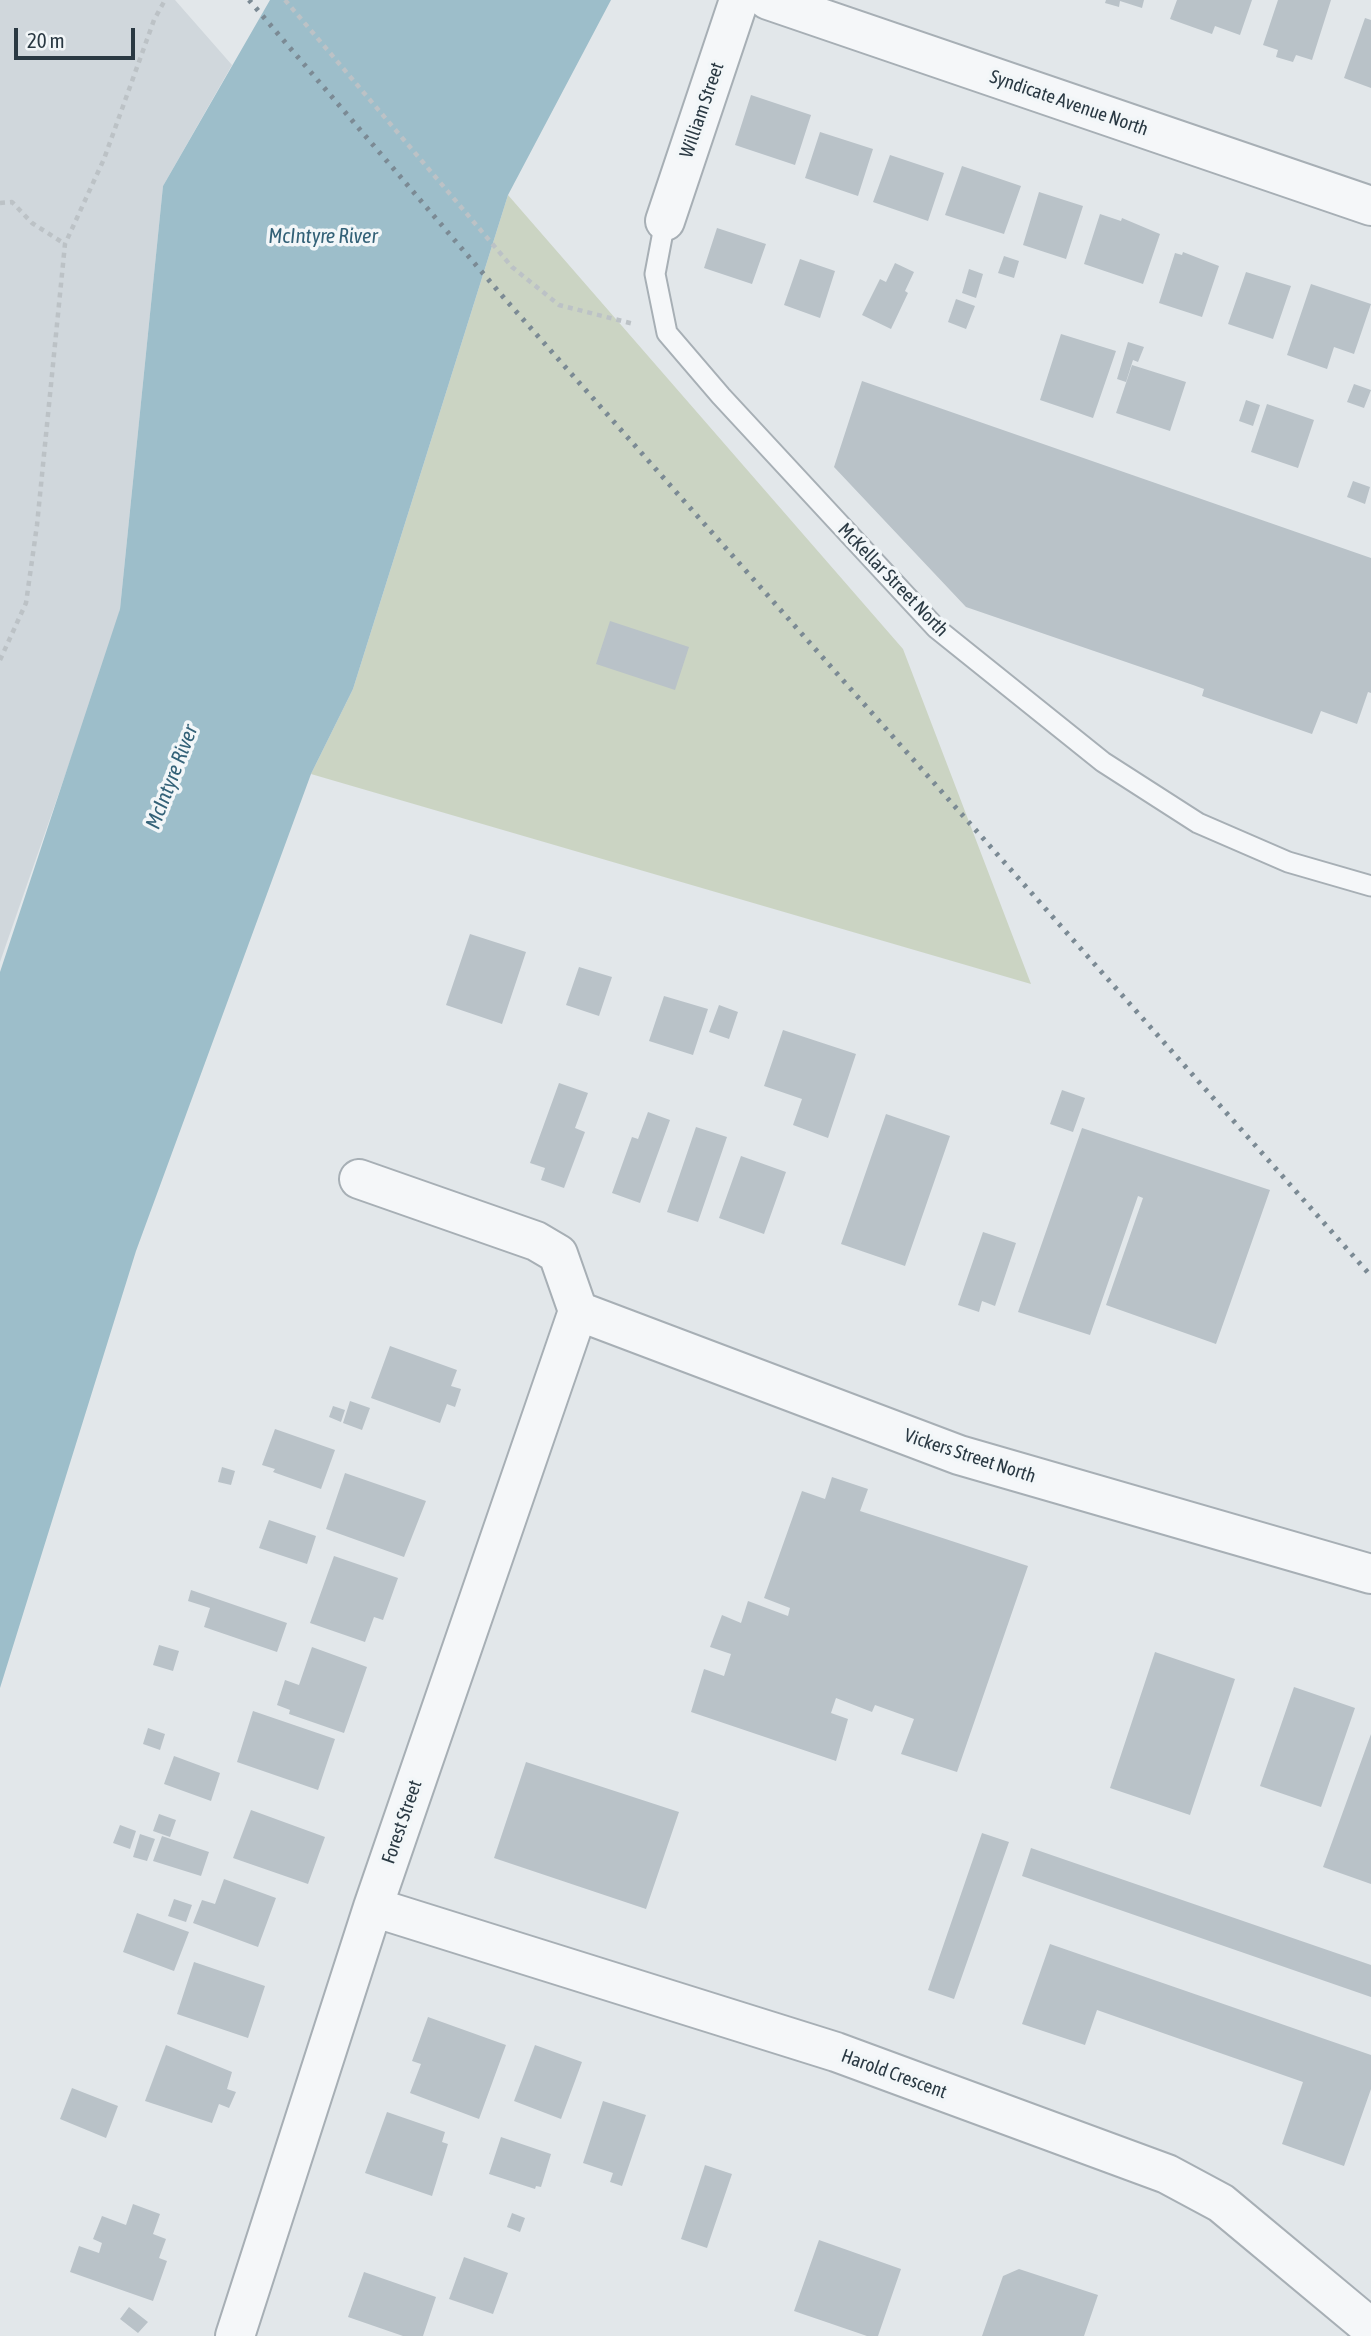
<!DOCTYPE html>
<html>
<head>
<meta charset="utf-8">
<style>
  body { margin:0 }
  #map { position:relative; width:1371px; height:2336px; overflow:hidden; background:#e2e7ea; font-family:"Asap Condensed",sans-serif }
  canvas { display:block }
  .scale { position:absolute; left:14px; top:28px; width:121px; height:32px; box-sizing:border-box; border:4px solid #2a3943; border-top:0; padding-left:9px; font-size:21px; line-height:24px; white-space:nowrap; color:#2a3943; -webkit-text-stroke:5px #f2f6f8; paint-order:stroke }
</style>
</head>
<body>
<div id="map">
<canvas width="1371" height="2336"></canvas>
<div class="scale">20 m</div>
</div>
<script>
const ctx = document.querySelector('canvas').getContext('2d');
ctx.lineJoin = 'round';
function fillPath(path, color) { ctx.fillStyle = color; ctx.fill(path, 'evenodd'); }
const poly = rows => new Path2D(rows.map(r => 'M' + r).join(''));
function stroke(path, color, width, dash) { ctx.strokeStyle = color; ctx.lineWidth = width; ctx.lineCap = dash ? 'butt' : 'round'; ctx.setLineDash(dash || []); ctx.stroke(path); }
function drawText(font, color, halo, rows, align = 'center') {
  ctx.font = font + ' "Asap Condensed",sans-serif'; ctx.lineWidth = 7; ctx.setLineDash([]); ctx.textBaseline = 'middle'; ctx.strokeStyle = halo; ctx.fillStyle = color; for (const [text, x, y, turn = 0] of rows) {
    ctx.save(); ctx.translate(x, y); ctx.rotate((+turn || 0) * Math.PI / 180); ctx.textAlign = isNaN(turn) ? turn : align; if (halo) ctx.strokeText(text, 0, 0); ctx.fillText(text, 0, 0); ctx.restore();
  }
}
fillPath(poly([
  [0,0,175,0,232,65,163,186,120,609,113,638,0,962]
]), '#d0d7dc');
fillPath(poly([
  [508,195,903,649,1031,984,311,774,353,689]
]), '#cbd4c3');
fillPath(poly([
  [270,0,611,0,508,195,353,689,311,774,136,1251,0,1688,0,972,120,609,163,186]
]), '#9dbeca');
fillPath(poly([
  [1106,0,1144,0,1142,8,1120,1,1119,7,1105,3],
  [1177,0,1252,0,1240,35,1215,26,1212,34,1170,19],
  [1278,0,1331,0,1312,60,1296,55,1293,62,1276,57,1278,50,1263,45],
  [1365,18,1371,20,1371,88,1344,78],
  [751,95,811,115,795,165,735,145],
  [820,132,873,149,858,196,805,178],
  [890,155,944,173,928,221,873,202],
  [962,166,1021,186,1004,234,945,215],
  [1039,192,1083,206,1066,259,1023,245],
  [1100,214,1121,221,1122,218,1160,234,1143,284,1084,264],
  [717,228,766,244,752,284,704,268],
  [1183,252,1219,266,1202,317,1159,303,1175,253,1182,255],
  [1004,256,1019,261,1014,278,998,273],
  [800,259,835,271,820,318,784,305],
  [895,263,914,272,905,291,908,293,891,329,862,315,880,279,886,282],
  [969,269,983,274,976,298,962,293],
  [1246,272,1291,286,1273,339,1228,324],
  [1311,284,1371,304,1354,354,1334,347,1327,369,1287,355],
  [956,299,975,306,966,329,948,322],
  [1061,334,1116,351,1093,418,1040,400],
  [1128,342,1144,347,1138,362,1133,360,1126,382,1117,379],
  [1132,365,1186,382,1170,431,1116,413],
  [862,381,1371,558,1371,693,1368,692,1357,724,1321,711,1312,734,1202,696,1204,689,1193,685,966,607,834,467],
  [1354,384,1371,390,1364,408,1347,402],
  [1246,400,1260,405,1253,426,1239,421],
  [1267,404,1314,420,1298,468,1251,452],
  [1353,481,1370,487,1365,504,1347,497],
  [610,621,689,647,675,690,596,664],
  [470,934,526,952,502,1024,446,1005],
  [579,967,612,977,599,1016,566,1005],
  [664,996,708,1009,693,1055,649,1041],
  [719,1005,738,1012,729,1039,709,1032],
  [783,1030,856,1054,828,1138,793,1125,802,1099,764,1086],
  [559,1083,588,1093,575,1128,585,1132,564,1188,541,1180,545,1168,530,1163],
  [1062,1090,1085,1098,1073,1132,1050,1124],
  [648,1112,670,1120,640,1203,612,1193,632,1137,638,1139],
  [886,1114,950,1136,905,1266,841,1244],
  [696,1127,727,1137,698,1222,667,1212],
  [1082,1128,1270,1190,1216,1344,1106,1305,1143,1198,1138,1196,1090,1335,1018,1312],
  [741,1156,786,1172,764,1234,719,1218],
  [983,1232,1016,1243,995,1306,982,1301,979,1312,958,1305],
  [390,1346,457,1370,451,1386,461,1389,455,1407,447,1404,440,1423,371,1398],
  [350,1401,370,1408,362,1430,343,1423],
  [333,1406,345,1410,341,1422,329,1417],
  [275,1429,335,1450,321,1489,273,1472,275,1469,262,1465],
  [222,1467,235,1471,231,1485,218,1482],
  [345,1473,426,1501,404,1557,326,1529],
  [832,1477,868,1489,860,1511,1028,1566,957,1772,901,1754,914,1719,875,1705,872,1712,836,1698,831,1713,848,1719,836,1761,691,1712,704,1669,724,1676,731,1654,710,1647,722,1615,741,1623,748,1601,788,1616,790,1608,764,1598,802,1491,825,1499],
  [269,1520,316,1536,307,1564,259,1548],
  [334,1556,398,1578,383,1620,374,1617,365,1642,310,1623],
  [191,1590,287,1623,277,1652,204,1627,210,1608,188,1601],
  [159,1645,179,1651,173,1671,153,1665],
  [312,1647,367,1667,344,1733,289,1714,290,1710,277,1705,285,1680,299,1685],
  [1155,1652,1235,1679,1190,1815,1110,1788],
  [1294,1687,1355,1708,1321,1807,1260,1786],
  [253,1711,335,1739,318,1790,237,1762],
  [148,1728,165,1734,160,1750,143,1744],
  [1371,1734,1371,1884,1323,1867],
  [174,1756,220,1773,211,1801,164,1784],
  [526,1762,679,1812,646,1909,494,1858],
  [251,1810,325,1837,308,1884,233,1858],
  [159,1814,176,1820,170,1837,153,1831],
  [120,1825,136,1831,130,1849,113,1843],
  [982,1833,1009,1842,954,1999,928,1990],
  [140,1834,155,1839,147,1861,133,1857],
  [162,1836,209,1852,201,1876,153,1861],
  [1031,1848,1371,1965,1371,1997,1022,1876],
  [224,1879,276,1898,258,1947,193,1923,202,1900,215,1904],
  [174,1899,192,1905,186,1922,168,1916],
  [137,1913,189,1932,174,1971,123,1952],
  [1050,1944,1371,2055,1371,2089,1344,2166,1282,2144,1303,2082,1097,2010,1085,2045,1022,2024],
  [194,1962,265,1986,248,2038,177,2014],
  [428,2017,506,2045,479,2119,410,2093,421,2064,412,2061],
  [166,2045,232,2072,227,2089,236,2092,229,2108,219,2104,212,2123,145,2101],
  [535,2045,582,2062,561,2119,514,2101],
  [72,2088,118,2106,106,2138,60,2119],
  [603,2101,646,2115,622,2186,610,2182,613,2173,583,2163],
  [387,2112,445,2132,442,2142,448,2144,432,2196,365,2173],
  [501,2137,551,2154,541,2187,536,2186,535,2189,489,2174],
  [705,2165,732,2174,707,2248,681,2239],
  [133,2204,160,2214,153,2234,166,2239,159,2258,167,2261,153,2301,70,2272,79,2246,99,2253,102,2243,93,2239,102,2216,126,2225],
  [512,2213,525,2218,520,2232,507,2227],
  [819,2240,901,2269,878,2336,867,2336,794,2311],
  [464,2257,508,2273,493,2314,449,2299],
  [1019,2269,1098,2295,1084,2336,982,2336,1003,2276],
  [364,2272,436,2297,423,2336,403,2336,348,2317],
  [129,2307,148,2322,138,2333,120,2319]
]), '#b9c2c8');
const service = poly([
  [665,221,655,274,667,333,721,396,936,628,1103,762,1198,823,1288,862,1371,886]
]);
const minor = poly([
  [768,0,1371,206],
  [665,221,739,0],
  [359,1179,536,1241,558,1254,578,1311],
  [578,1311,959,1455,1371,1574],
  [373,1907,836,2052,1167,2174,1221,2203,1371,2328],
  [235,2336,373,1907,578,1311]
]);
stroke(service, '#a7afb5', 23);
stroke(minor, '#a7afb5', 42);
stroke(poly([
  [285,0,512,267,559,305,634,324],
  [0,203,12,202,32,223,65,244],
  [0,660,26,603,37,525,65,244,104,159,154,20,165,0]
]), '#bcc2c6', 4.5, [5, 5]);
stroke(service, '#f5f7f9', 19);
stroke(minor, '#f5f7f9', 38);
stroke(poly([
  [249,0,505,299,1371,1276]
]), '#7b8a94', 5, [3.5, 7]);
drawText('19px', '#2a3943', '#f2f6f8', [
  ["Syndicate Avenue North",1069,103,19],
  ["William Street",702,110,-71],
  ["McKellar Street North",893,580,46],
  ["Vickers Street North",970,1456,18],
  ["Forest Street",402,1822,-71],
  ["Harold Crescent",894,2074,20]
]);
drawText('italic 21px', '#336177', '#f2f6f8', [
  ["McIntyre River",323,236],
  ["McIntyre River",172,777,-69]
]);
</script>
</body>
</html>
